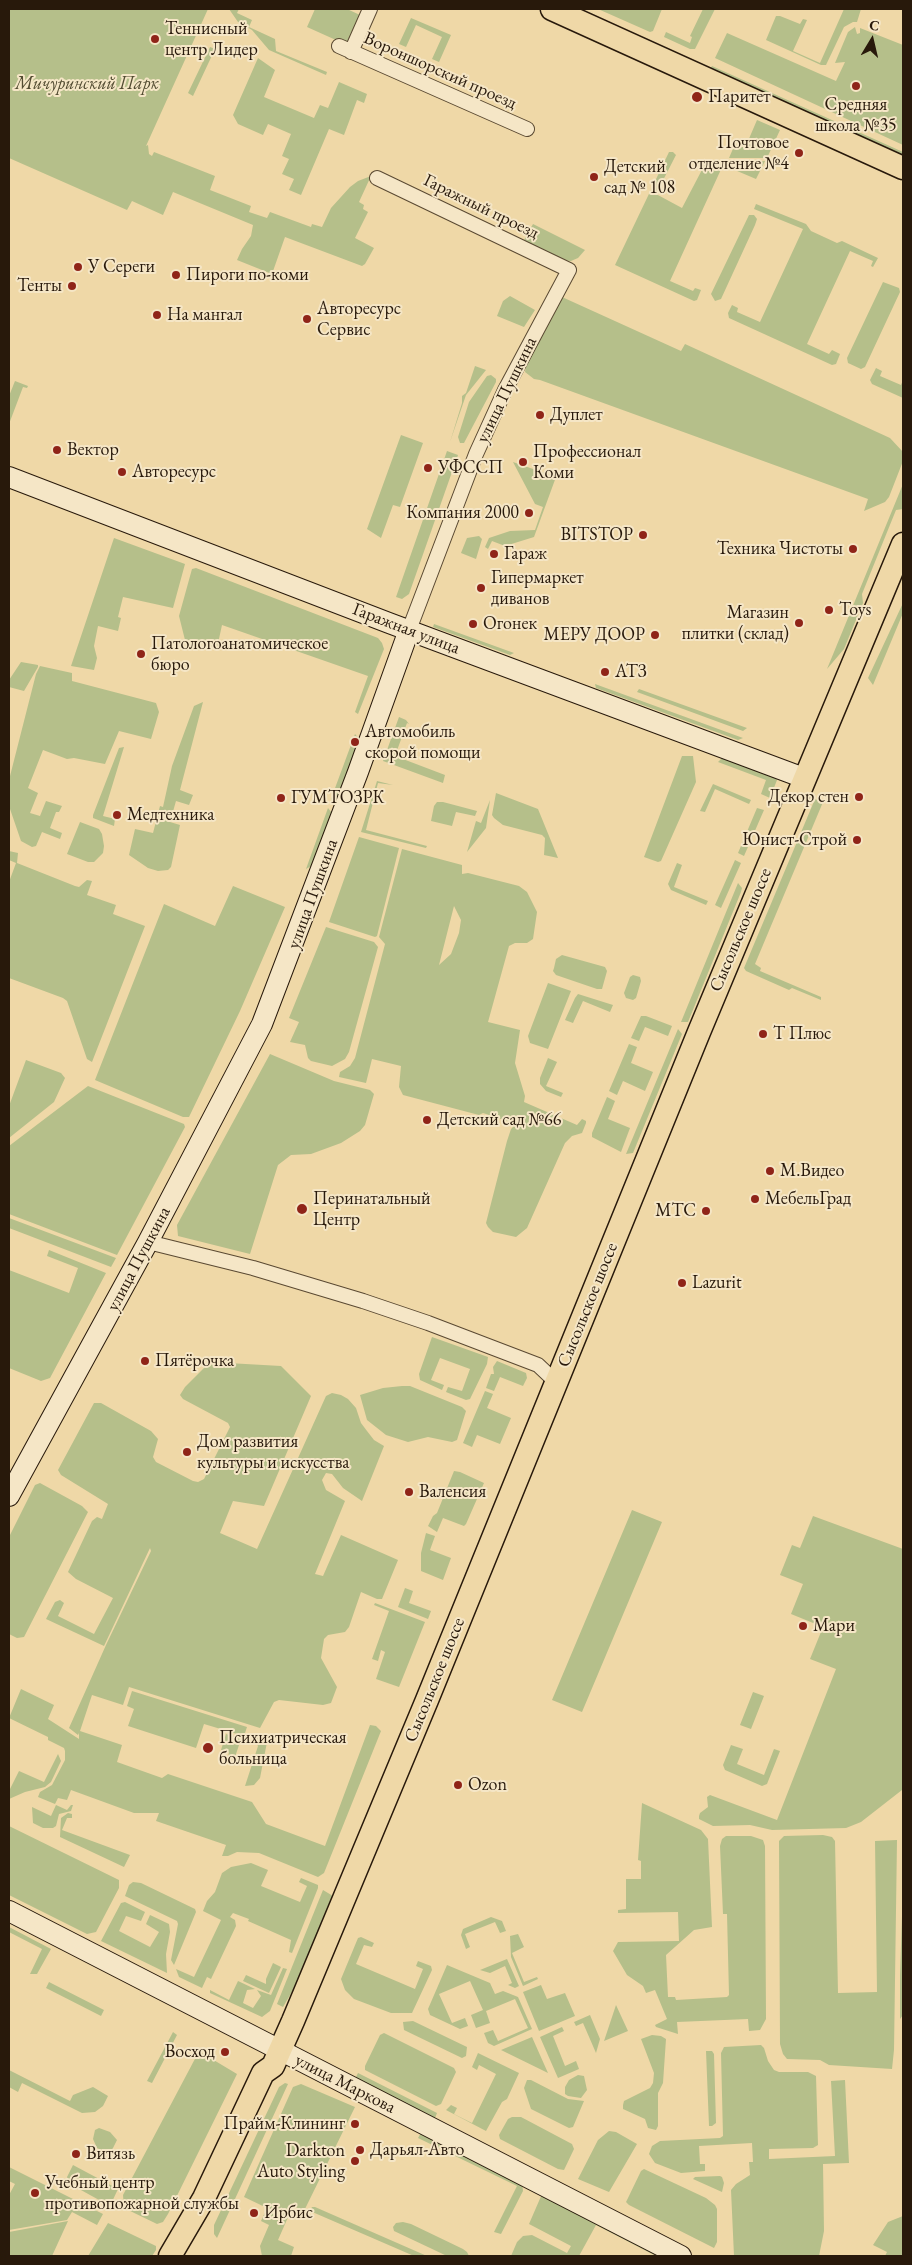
<!DOCTYPE html>
<html>
<head>
<meta charset="utf-8">
<style>
  body { margin:0 }
  #map { position:relative; width:912px; height:2265px; overflow:hidden; background:#efd8a7; font-family:"EB Garamond",serif }
  canvas { display:block }
  .frame { position:absolute; inset:0; border:10px solid #28190b; pointer-events:none }
  .north { position:absolute; left:847px; top:15px; width:50px; height:50px; -webkit-text-stroke:4px #f5e6c6; paint-order:stroke; rotate:9deg; font-size:14px; font-weight:700; line-height:20px; text-align:center; color:#28190b }
  .north::after { content:''; display:block; margin:auto; width:18px; height:22px; background:#28190b; clip-path:polygon(50% 0,100% 100%,50% 72%,0 100%) }
</style>
</head>
<body>
<div id="map">
<canvas width="912" height="2265"></canvas>
<div class="frame"></div>
<div class="north">С</div>
</div>
<script>
const ctx = document.querySelector('canvas').getContext('2d');
ctx.lineJoin = 'round';
function fillPath(path, color) { ctx.fillStyle = color; ctx.fill(path, 'evenodd'); }
const poly = rows => new Path2D(rows.map(r => 'M' + r).join(''));
function stroke(path, color, width, dash) { ctx.strokeStyle = color; ctx.lineWidth = width; ctx.lineCap = dash ? 'butt' : 'round'; ctx.setLineDash(dash || []); ctx.stroke(path); }
function drawText(font, color, halo, rows, align = 'center') {
  ctx.font = font + ' "EB Garamond",serif'; ctx.lineWidth = 4; ctx.setLineDash([]); ctx.textBaseline = 'middle'; ctx.strokeStyle = halo; ctx.fillStyle = color; for (const [text, x, y, turn = 0] of rows) {
    ctx.save(); ctx.translate(x, y); ctx.rotate((+turn || 0) * Math.PI / 180); ctx.textAlign = isNaN(turn) ? turn : align; if (halo) ctx.strokeText(text, 0, 0); ctx.fillText(text, 0, 0); ctx.restore();
  }
}
fillPath(poly([
  [9,9,208,9,146,146,148,145,149,154,152,156,154,152,215,176,210,190,251,206,249,212,267,218,270,212,311,227,312,224,322,227,331,208,350,187,358,181,371,176,359,202,364,205,363,209,368,212,355,238,374,248,365,264,362,266,285,237,272,274,237,260,242,249,251,236,253,225,173,192,163,215,132,201,127,210,9,158],
  [229,9,239,9,237,13,252,20,249,27,275,39,276,51,327,72,326,75,269,50,252,30,238,22],
  [315,9,347,9,360,15,347,45,307,27],
  [598,9,662,9,653,31,650,32],
  [703,9,715,9,695,49,690,49,664,37,666,32,690,43,692,37,690,36],
  [844,9,861,9,857,22,853,22,844,27,826,65,821,65,766,40,776,16,780,16,800,24,803,19,807,20,793,51,820,63],
  [411,18,451,35,439,62,432,59,442,37,416,25,406,47,399,44],
  [855,27,857,34,860,33,860,28,903,45,903,145,715,58,727,33,836,81,845,62,835,63,848,32],
  [210,47,215,49,193,96,188,93],
  [258,58,275,70,264,97,314,118,320,105,328,108,339,82,367,94,364,103,357,100,344,135,329,129,301,195,289,190,294,179,282,174,289,159,282,156,291,134,268,124,263,135,238,124,233,115],
  [712,66,903,152,903,159,709,71],
  [757,120,780,130,767,158,729,158,735,144,745,148],
  [669,152,673,152,676,155,656,194,682,208,705,164,765,161,756,179,723,165,670,281,693,291,695,288,701,290,697,300,694,301,615,265],
  [756,204,806,224,811,231,837,243,842,241,878,258,873,267,871,266,873,261,850,251,807,344,829,354,832,350,840,354,836,364,832,365,729,318,728,313,732,305,738,308,737,312,760,322,803,229,754,209],
  [749,215,754,215,757,219,755,225,721,299,715,301,711,294],
  [533,224,585,250,578,258,571,261,558,260,523,242],
  [883,282,899,288,900,292,865,367,861,369,848,363,847,358],
  [510,296,535,310,524,327,497,316,503,301],
  [562,297,681,351,685,344,890,438,903,452,903,461,889,497,885,502,864,511,868,499,540,380,534,379,525,372,526,366],
  [475,366,486,370,466,395,450,442,462,403,462,396,466,393],
  [876,368,882,371,880,376,901,385,903,380,903,398,872,384,870,380],
  [491,375,496,379,496,382,464,443,460,443,458,437,469,402,487,376],
  [15,381,28,386,27,388,23,387,9,424,9,396],
  [401,435,423,443,400,507,393,505,381,538,367,529],
  [447,451,458,455,409,594,402,599,396,597],
  [513,462,556,477,534,537,505,546,492,541,488,549,485,547,489,538,510,531,535,530,543,507,535,504],
  [903,484,903,509,896,510,862,594,863,603,844,649,827,669],
  [479,536,482,539,476,559,461,553,467,538],
  [114,538,185,564,173,608,123,597,118,617,121,618,118,631,98,626,94,646,97,658,94,670,71,666],
  [196,568,378,638,382,643,384,649,358,714,355,712,368,676,222,625,217,648,185,640,179,616,192,569],
  [903,603,903,613,873,685,868,678],
  [434,624,514,653,510,655,433,627],
  [21,662,38,665,38,667,24,691,9,687,9,680],
  [40,666,72,673,72,681,156,703,159,712,151,739,119,731,105,764,74,758,67,759,43,750,28,788,38,793,30,813,40,816,46,801,62,806,59,812,56,812,50,828,62,833,60,839,42,832,36,846,32,847,21,841,9,806,9,780,36,674],
  [595,684,743,738,738,740,596,688],
  [639,689,747,728,743,731,637,692],
  [203,702,180,790,193,795,189,805,176,801,170,822,180,825,171,867,168,870,158,871,148,868,129,855,135,829,153,833,160,806,163,807,172,766,194,706],
  [399,717,406,720,409,724,407,723,395,756,445,775,443,783,383,761],
  [355,734,360,740,337,801,333,803,331,799],
  [124,747,103,816,115,819,114,826,93,818,93,815,119,748],
  [682,756,693,756,696,782,661,861,658,862,644,857],
  [724,756,774,775,777,780,770,798,761,794,766,780,718,762],
  [377,781,393,785,378,783,366,830,427,846,426,848,361,832],
  [713,784,751,800,749,804,715,789,705,812,700,811],
  [496,793,538,809,558,858,544,855,545,838,542,835,503,825,494,818,492,815],
  [815,799,823,802,755,964,761,968,760,971,821,997,821,1000,792,988,789,990,746,971,744,968],
  [490,800,486,828,467,852,476,821,481,823],
  [437,802,443,802,477,811,475,816,456,812,452,826,431,821,434,806],
  [328,808,332,813,313,865,306,869],
  [757,808,764,810,744,856,738,853],
  [80,822,99,829,102,834,104,846,103,853,94,862,88,862,67,854],
  [359,837,399,848,377,936,375,937,329,922],
  [402,849,462,865,462,874,468,873,519,886,527,892,537,912,533,939,527,943,515,943,509,946,488,1022,520,1030,515,1063,525,1096,524,1102,577,1125,582,1119,586,1121,586,1123,582,1133,572,1136,565,1143,527,1228,516,1237,493,1232,488,1227,486,1223,507,1141,511,1129,516,1124,483,1113,479,1115,403,1095,399,1087,401,1066,372,1059,366,1083,339,1077,340,1072,350,1066,355,1058,385,944,379,937],
  [454,906,461,920,459,933,451,954,439,965],
  [9,851,18,853,17,863,75,886,79,887,87,880,92,881,87,895,116,905,113,914,145,926,92,1062,87,1059,67,1001,63,998,9,978,9,882,16,863,9,860],
  [735,860,741,863,721,908,715,905],
  [677,863,682,865,674,887,708,901,706,905,671,890,668,884],
  [738,883,742,888,741,892,688,1022,681,1022],
  [233,886,285,907,240,1011,189,1117,183,1117,95,1080,164,904,215,926],
  [326,927,374,942,378,947,349,1052,345,1059,332,1066,311,1061,308,1058,305,1045,290,1042,299,1022,289,1018],
  [562,955,605,967,607,971,602,989,597,989,556,975,553,971,554,968,556,959],
  [633,975,640,977,641,981,636,998,633,1000,626,998,624,993,630,977],
  [548,983,571,991,548,1049,530,1043,528,1036],
  [578,994,613,1005,610,1012,583,1001,573,1023,565,1020,575,998],
  [641,1016,646,1016,672,1026,668,1036,645,1027,639,1041,631,1038],
  [678,1029,682,1034,633,1153,626,1154],
  [629,1044,637,1047,631,1063,653,1072,645,1091,623,1081,617,1095,609,1091],
  [270,1054,334,1081,370,1090,374,1094,365,1125,360,1131,341,1143,311,1154,291,1155,278,1165,250,1254,178,1236,177,1225],
  [548,1058,557,1062,546,1086,563,1093,561,1097,546,1091,540,1084,540,1078],
  [26,1060,61,1073,65,1078,54,1102,9,1138,9,1106],
  [88,1086,184,1124,185,1127,117,1255,9,1214,9,1146],
  [607,1097,615,1101,608,1119,630,1128,621,1152,592,1137,592,1133],
  [9,1218,116,1258,111,1267,9,1228],
  [49,1250,106,1273,50,1378,41,1381,9,1368,9,1270,69,1293,78,1268,47,1256],
  [432,1337,488,1357,487,1364,470,1399,466,1400,446,1392,448,1387,462,1391,470,1369,440,1358,431,1380,444,1385,442,1390,420,1380,419,1374],
  [497,1361,526,1373,527,1378,523,1386,500,1377,494,1391,486,1388,491,1374,494,1374,493,1367],
  [210,1362,281,1366,311,1396,264,1506,233,1501,220,1533,257,1549,326,1396,332,1393,341,1395,348,1399,356,1408,361,1423,367,1431,374,1440,384,1446,362,1501,343,1488,332,1474,326,1473,322,1480,326,1490,345,1501,315,1574,323,1576,341,1535,398,1560,382,1599,377,1599,361,1592,349,1627,345,1632,328,1635,324,1639,321,1658,337,1687,331,1703,323,1705,279,1700,274,1702,260,1728,129,1687,123,1705,92,1695,80,1731,122,1745,117,1762,162,1778,168,1774,252,1802,266,1824,325,1846,370,1725,376,1726,381,1731,324,1873,318,1877,259,1853,237,1852,228,1856,222,1856,226,1845,156,1821,159,1813,134,1813,71,1790,67,1800,58,1798,55,1804,38,1797,40,1792,52,1785,65,1760,65,1751,64,1748,48,1740,48,1737,9,1718,21,1689,54,1705,48,1719,79,1739,79,1733,78,1735,69,1728,106,1645,151,1551,149,1545,150,1548,104,1646,46,1619,55,1602,60,1600,64,1603,58,1616,94,1634,113,1598,76,1579,68,1572,92,1521,97,1517,102,1519,108,1504,61,1475,58,1470,94,1403,101,1403,151,1431,158,1439,153,1457,156,1462,193,1481,198,1482,204,1479,230,1427,228,1423,183,1399,180,1395,185,1387],
  [402,1386,410,1386,462,1407,466,1411,457,1440,452,1442,428,1437,408,1442,386,1435,367,1420,360,1395,383,1388],
  [485,1391,493,1394,487,1408,511,1418,500,1444,477,1435,472,1447,463,1443],
  [454,1471,460,1472,484,1483,466,1524,464,1526,443,1518,437,1532,428,1526,433,1516,437,1513],
  [40,1483,82,1506,88,1512,24,1637,17,1638,9,1634,9,1537,35,1485],
  [632,1510,662,1522,582,1712,552,1700],
  [813,1516,903,1549,902,1790,861,1822,846,1828,772,1830,750,1825,713,1826,699,1819,699,1816,700,1813,708,1807,707,1797,710,1795,777,1820,836,1669,810,1659,823,1627,791,1614,803,1584,780,1575,792,1545,800,1548],
  [426,1533,435,1536,430,1550,451,1558,443,1580,421,1571,421,1553],
  [405,1588,413,1591,409,1603,431,1611,428,1619,398,1607],
  [375,1603,425,1622,399,1687,376,1679,385,1652,381,1650,378,1661,372,1659,389,1611,374,1605],
  [132,1691,247,1727,244,1736,204,1724,196,1748,128,1726,134,1709,127,1706],
  [753,1692,764,1696,751,1729,740,1725],
  [226,1734,241,1739,234,1760,228,1758,229,1752,221,1750],
  [259,1734,268,1737,260,1778,254,1785,245,1786,258,1746,255,1741],
  [731,1745,743,1749,737,1764,764,1775,774,1749,780,1751,767,1784,762,1786,725,1770,723,1765],
  [58,1754,61,1761,51,1782,45,1787,25,1792,9,1799,9,1791,19,1771,44,1782],
  [642,1803,701,1830,708,1839,712,1927,694,1930,666,1955,668,1997,675,1997,676,2000,727,1997,729,1995,727,1914,723,1914,720,1846,722,1839,726,1836,751,1836,763,1840,765,1846,766,2019,760,2030,749,2031,748,2019,677,2022,678,2034,656,2027,655,2025,667,2019,655,1990,646,1993,643,1986,627,1975,613,1951,618,1942,679,1941,678,1912,618,1913,618,1910,626,1909,626,1879,641,1879,641,1861,638,1860],
  [56,1805,67,1810,71,1805,73,1805,71,1811,59,1814,56,1826,53,1828,43,1828,33,1823,32,1807,51,1816],
  [68,1813,72,1814,72,1818,67,1818,62,1830,130,1855,124,1867,60,1837,61,1818],
  [9,1826,119,1880,119,1888,96,1932,87,1934,9,1895],
  [823,1835,832,1837,835,1841,838,1993,877,1992,875,1841,897,1840,894,2050,892,2069,829,2065,820,2060,787,2059,783,2054,780,2044,779,1841,784,1836],
  [251,1863,268,1870,261,1886,300,1902,307,1886,299,1882,301,1878,318,1885,318,1888,292,1953,289,1952,291,1940,248,1921,249,1919,233,1913,230,1917,235,1920,236,1926,211,1979,207,1977,202,1988,179,1977,176,1969,194,1977,221,1920,203,1911,207,1901,215,1892,222,1873,231,1867],
  [133,1882,141,1883,195,1909,196,1912,174,1965,171,1960,178,1924,177,1921,125,1896,129,1885],
  [903,1887,903,2015,900,2019,900,1975],
  [323,1890,333,1896,293,1990,283,2007,277,2004],
  [125,1902,145,1912,141,1921,126,1916,119,1931,150,1947,159,1932,146,1924,150,1915,169,1924,170,1932,166,1954,167,1973,101,1941,121,1903],
  [491,1917,502,1921,506,1931,500,1933,495,1922,465,1934,470,1947,466,1949,461,1935,463,1929],
  [9,1927,51,1949,37,1974,30,1974,42,1949,9,1932],
  [518,1934,524,1947,512,1953,524,1982,537,1977,538,1979,523,1986,511,1957,510,1936],
  [361,1937,374,1943,372,1947,364,1945,356,1964,415,1989,423,1969,416,1966,418,1961,431,1966,432,1970,412,2013,391,2013,354,1999,345,1990,341,1979,358,1938],
  [507,1959,519,1986,515,1988,508,1985,512,1983,505,1966,490,1973,480,1970],
  [273,1963,281,1967,269,1993,243,1981,246,1975,266,1984,266,1979],
  [447,1965,490,1983,495,1994,503,1991,518,1997,532,2029,494,2046,488,2043,484,2033,493,2030,498,2041,528,2028,515,1999,486,2011,490,2023,476,2028,471,2015,483,2010,470,1981,439,1994,452,2023,465,2018,468,2026,460,2029,430,2015,428,2009],
  [283,1968,287,1969,270,2011,262,2017,210,1993,210,1990,229,2000,238,1981,255,1989,247,1990,243,2003,253,2008,261,1996,257,1990,271,1995],
  [49,1982,104,2010,101,2016,46,1988],
  [541,1985,547,1999,565,1993,575,2016,539,2031,523,1992],
  [616,2005,628,2031,604,2041],
  [590,2015,600,2039,596,2053,583,2023,576,2026,574,2022],
  [413,2021,467,2047,466,2056,462,2058,404,2030,403,2022],
  [562,2027,564,2031,553,2036,565,2066,576,2061,579,2069,558,2078,540,2037],
  [173,2032,177,2035,152,2083,147,2081],
  [384,2033,454,2068,456,2072,441,2104,436,2106,365,2070,365,2066,380,2035],
  [652,2035,661,2036,666,2039,663,2083,658,2093,658,2126,656,2130,648,2128,645,2119,623,2109,623,2105,624,2101,650,2088,653,2083,654,2073,641,2039],
  [532,2037,548,2073,501,2050],
  [761,2045,764,2048,768,2061,774,2070,779,2072,808,2072,816,2076,818,2145,813,2148,769,2149,769,2159,835,2156,831,2081,845,2080,849,2163,823,2164,824,2231,819,2256,734,2256,731,2190,736,2184,750,2175,749,2162,753,2162,752,2143,699,2146,700,2164,705,2164,705,2171,681,2173,655,2163,649,2154,652,2146,660,2141,720,2138,723,2136,721,2053,724,2047],
  [706,2051,712,2051,714,2054,716,2123,712,2126,709,2126],
  [202,2053,237,2074,168,2214,163,2222,157,2224,124,2208,123,2195,197,2055],
  [478,2053,519,2073,507,2099,502,2102,486,2131,446,2110,451,2105,457,2108,454,2114,472,2123,496,2074,479,2065,477,2070,472,2067],
  [9,2070,70,2101,73,2095,93,2087,108,2096,103,2106,95,2112,82,2113,22,2083,18,2092,9,2087],
  [358,2073,437,2113,435,2118,433,2119,355,2079],
  [578,2075,584,2076,587,2090,581,2098,568,2096,565,2094,565,2087,569,2080],
  [527,2080,531,2080,568,2099,584,2101,573,2127,569,2128,531,2109,524,2088],
  [285,2083,288,2084,217,2238,214,2234,214,2225,279,2087],
  [301,2084,355,2107,304,2211,293,2206,278,2240,294,2247,291,2256,262,2256,260,2246,269,2225,261,2221,267,2208,244,2197,293,2087],
  [512,2117,521,2117,572,2144,574,2149,564,2170,558,2169,500,2139,499,2135,508,2119],
  [99,2128,110,2132,117,2140,110,2154,97,2148,93,2139,95,2130],
  [422,2131,522,2182,523,2191,501,2234,494,2232,517,2186,418,2138],
  [609,2131,616,2132,637,2144,609,2192,578,2179,598,2140],
  [73,2165,118,2189,110,2206,70,2184,67,2177],
  [9,2167,103,2214,97,2225,72,2212,67,2220,9,2230,9,2195,15,2184,9,2181],
  [644,2169,706,2198,715,2205,717,2209,717,2242,714,2248,629,2205,626,2202,628,2198,641,2171],
  [720,2176,722,2177,724,2183,722,2192,693,2179,695,2177],
  [542,2194,668,2256,656,2256,596,2225,579,2256,511,2256,517,2242,523,2236,532,2235,567,2253,571,2246,529,2224],
  [312,2207,315,2207,427,2256,414,2256,310,2211],
  [903,2216,902,2256,885,2256,887,2252,873,2245,888,2222],
  [68,2221,52,2256,9,2256,9,2232],
  [403,2222,411,2224,463,2249,467,2252,469,2256,447,2256,394,2231,393,2227,396,2223],
  [108,2223,156,2246,156,2250,152,2256,88,2256]
]), '#b5bf8a');
const street = poly([
  [339,46,527,129],
  [351,52,370,9],
  [377,178,569,270,505,390,476,454,409,630],
  [148,1242,253,1268,363,1301,428,1323,538,1365,556,1382]
]);
const secondary = poly([
  [9,477,389,623,804,778],
  [9,1496,148,1242,262,1024,358,772,409,630],
  [9,1911,681,2256]
]);
const primary = poly([
  [552,9,903,168],
  [170,2256,204,2198,263,2073,273,2066,293,2021,427,1700,699,1032,903,544]
]);
stroke(street, '#5a4932', 16);
stroke(secondary, '#28190b', 22);
stroke(primary, '#28190b', 25);
stroke(street, '#f5e6c6', 14);
stroke(secondary, '#f5e6c6', 20);
stroke(primary, '#efd8a7', 22);
for (const [x, y, r, color] of [
  [155,39,5,"#8f2418"],
  [856,86,5,"#8f2418"],
  [697,97,6,"#8f2418"],
  [799,153,5,"#8f2418"],
  [594,177,5,"#8f2418"],
  [78,267,5,"#8f2418"],
  [176,275,5,"#8f2418"],
  [72,286,5,"#8f2418"],
  [157,315,5,"#8f2418"],
  [307,319,5,"#8f2418"],
  [540,415,5,"#8f2418"],
  [57,450,5,"#8f2418"],
  [523,462,5,"#8f2418"],
  [428,468,5,"#8f2418"],
  [122,472,5,"#8f2418"],
  [529,513,5,"#8f2418"],
  [643,535,5,"#8f2418"],
  [853,549,5,"#8f2418"],
  [494,554,5,"#8f2418"],
  [481,588,5,"#8f2418"],
  [829,610,5,"#8f2418"],
  [799,623,5,"#8f2418"],
  [473,624,5,"#8f2418"],
  [655,635,5,"#8f2418"],
  [141,654,5,"#8f2418"],
  [605,672,5,"#8f2418"],
  [355,742,5,"#8f2418"],
  [859,797,5,"#8f2418"],
  [281,798,5,"#8f2418"],
  [117,815,5,"#8f2418"],
  [857,840,5,"#8f2418"],
  [763,1034,5,"#8f2418"],
  [427,1120,5,"#8f2418"],
  [770,1171,5,"#8f2418"],
  [755,1199,5,"#8f2418"],
  [302,1209,6,"#8f2418"],
  [706,1211,5,"#8f2418"],
  [682,1283,5,"#8f2418"],
  [145,1361,5,"#8f2418"],
  [187,1452,5,"#8f2418"],
  [409,1492,5,"#8f2418"],
  [803,1626,5,"#8f2418"],
  [208,1748,6,"#8f2418"],
  [458,1785,5,"#8f2418"],
  [225,2052,5,"#8f2418"],
  [355,2124,5,"#8f2418"],
  [360,2150,5,"#8f2418"],
  [76,2154,5,"#8f2418"],
  [355,2161,5,"#8f2418"],
  [35,2193,5,"#8f2418"],
  [254,2213,5,"#8f2418"]
]) { const dot = new Path2D(); dot.arc(x, y, r, 0, 2 * Math.PI); ctx.fillStyle = color; ctx.fill(dot); stroke(dot, '#f5e6c6', 2); }
drawText('18px', '#28190b', '#f5e6c6', [
  ["Теннисный",165,29],
  ["центр Лидер",165,50],
  ["Паритет",708,97],
  ["Средняя",856,105,"center"],
  ["школа №35",856,126,"center"],
  ["Почтовое",789,143,"right"],
  ["отделение №4",789,164,"right"],
  ["Детский",604,167],
  ["сад № 108",604,188],
  ["У Сереги",88,267],
  ["Пироги по-коми",186,275],
  ["Тенты",62,286,"right"],
  ["Авторесурс",317,309],
  ["Сервис",317,330],
  ["На мангал",167,315],
  ["Дуплет",550,415],
  ["Вектор",67,450],
  ["Профессионал",533,452],
  ["Коми",533,473],
  ["УФССП",438,468],
  ["Авторесурс",132,472],
  ["Компания 2000",519,513,"right"],
  ["BITSTOP",633,535,"right"],
  ["Техника Чистоты",843,549,"right"],
  ["Гараж",504,554],
  ["Гипермаркет",491,578],
  ["диванов",491,599],
  ["Toys",839,610],
  ["Магазин",789,613,"right"],
  ["плитки (склад)",789,634,"right"],
  ["Огонек",483,624],
  ["МЕРУ ДООР",645,635,"right"],
  ["Патологоанатомическое",151,644],
  ["бюро",151,665],
  ["АТЗ",615,672],
  ["Автомобиль",365,732],
  ["скорой помощи",365,753],
  ["Декор стен",849,797,"right"],
  ["ГУМТОЗРК",291,798],
  ["Медтехника",127,815],
  ["Юнист-Строй",847,840,"right"],
  ["Т Плюс",773,1034],
  ["Детский сад №66",437,1120],
  ["М.Видео",780,1171],
  ["Перинатальный",313,1199],
  ["Центр",313,1220],
  ["МебельГрад",765,1199],
  ["МТС",696,1211,"right"],
  ["Lazurit",692,1283],
  ["Пятёрочка",155,1361],
  ["Дом развития",197,1442],
  ["культуры и искусства",197,1463],
  ["Валенсия",419,1492],
  ["Мари",813,1626],
  ["Психиатрическая",219,1738],
  ["больница",219,1759],
  ["Ozon",468,1785],
  ["Восход",215,2052,"right"],
  ["Прайм-Клининг",345,2124,"right"],
  ["Дарьял-Авто",370,2150],
  ["Darkton",345,2151,"right"],
  ["Auto Styling",345,2172,"right"],
  ["Витязь",86,2154],
  ["Учебный центр",45,2183],
  ["противопожарной службы",45,2204],
  ["Ирбис",264,2213]
], 'left');
drawText('18px', '#28190b', '#f5e6c6', [
  ["Вороншорский проезд",440,71,24],
  ["Гаражный проезд",481,207,26],
  ["улица Пушкина",507,390,-64],
  ["Гаражная улица",406,629,21],
  ["улица Пушкина",313,894,-70],
  ["Сысольское шоссе",741,930,-67],
  ["улица Пушкина",139,1259,-62],
  ["Сысольское шоссе",588,1305,-68],
  ["Сысольское шоссе",435,1680,-68],
  ["улица Маркова",345,2084,27]
]);
drawText('italic 18px', '#524b31', '#f5e6c6', [
  ["Мичуринский Парк",87,84]
]);
</script>
</body>
</html>
